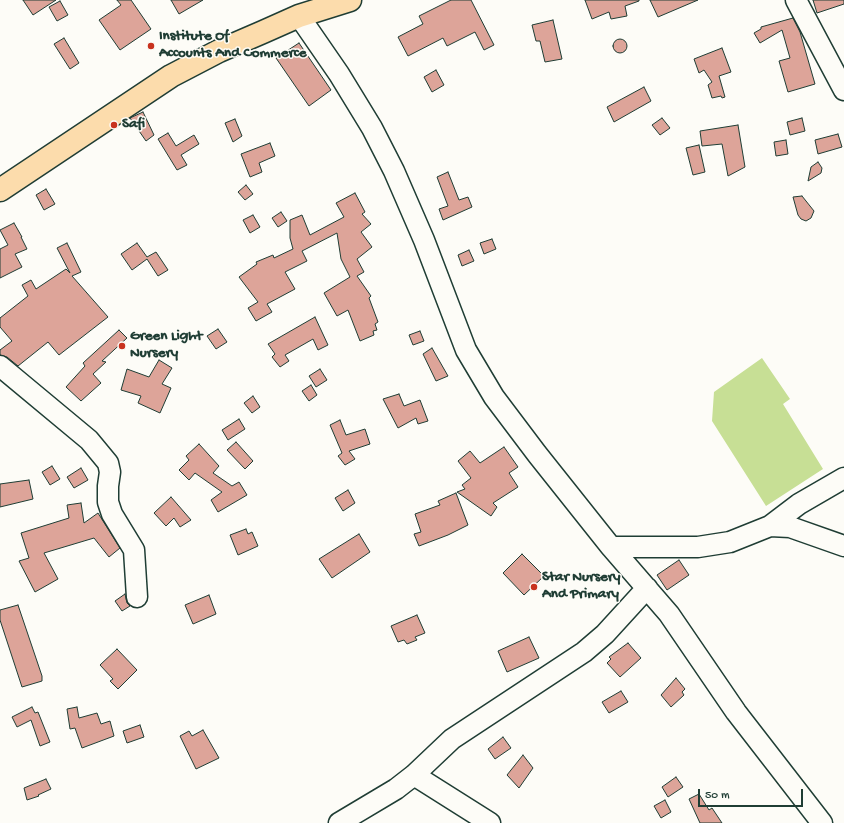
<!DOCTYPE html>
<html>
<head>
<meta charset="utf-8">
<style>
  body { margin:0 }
  #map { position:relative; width:844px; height:823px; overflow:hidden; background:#fdfcf7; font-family:"Gochi Hand",sans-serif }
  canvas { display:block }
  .scale { position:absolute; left:698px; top:789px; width:105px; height:18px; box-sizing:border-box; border:2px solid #1f3d34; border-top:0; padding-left:5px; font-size:12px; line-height:14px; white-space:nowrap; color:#1f3d34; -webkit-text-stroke:3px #fdfcf7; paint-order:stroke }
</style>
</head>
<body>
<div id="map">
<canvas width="844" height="823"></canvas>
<div class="scale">50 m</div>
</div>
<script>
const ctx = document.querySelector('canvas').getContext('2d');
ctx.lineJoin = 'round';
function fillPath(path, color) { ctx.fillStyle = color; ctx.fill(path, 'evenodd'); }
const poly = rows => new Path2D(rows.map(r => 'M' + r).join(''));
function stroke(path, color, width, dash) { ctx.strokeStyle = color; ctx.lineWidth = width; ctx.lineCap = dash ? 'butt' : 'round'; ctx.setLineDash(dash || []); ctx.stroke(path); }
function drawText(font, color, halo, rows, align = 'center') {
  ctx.font = font + ' "Gochi Hand",sans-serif'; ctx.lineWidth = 3; ctx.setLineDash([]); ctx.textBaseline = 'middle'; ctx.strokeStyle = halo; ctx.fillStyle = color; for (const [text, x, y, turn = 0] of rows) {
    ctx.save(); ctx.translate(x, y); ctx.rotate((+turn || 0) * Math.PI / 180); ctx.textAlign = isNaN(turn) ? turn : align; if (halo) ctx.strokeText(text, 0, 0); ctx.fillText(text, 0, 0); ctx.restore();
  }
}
fillPath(poly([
  [762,358,790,399,783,404,823,469,766,506,712,421,714,392]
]), '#c7df95');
const building = poly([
  [23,0,56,0,33,15,23,0],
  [117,0,131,0,151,29,120,50,99,20,121,5,117,0],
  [171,0,203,0,179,14,171,0],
  [451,0,471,0,494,45,484,50,475,32,447,46,443,38,408,56,398,37,423,24,419,16,451,0],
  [585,0,639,0,639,1,625,6,627,16,611,19,609,12,592,19,585,0],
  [650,0,698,0,658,17,650,0],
  [813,0,844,0,844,4,817,13,813,0],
  [60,1,68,15,57,21,49,7,60,1],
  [793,18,800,32,815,84,788,92,779,61,790,58,782,30,760,43,754,33,761,29,761,27,793,18],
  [553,20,562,59,545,62,540,41,536,41,532,25,553,20],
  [64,38,79,63,70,69,54,44,64,38],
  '613 46a7 7 0 1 1 14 0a7 7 0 1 1-14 0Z',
  [299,43,331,90,309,106,276,58,299,43],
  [722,48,731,72,719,76,725,97,722,98,721,96,712,98,708,85,712,82,704,70,699,73,694,59,722,48],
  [436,70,444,85,432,92,424,77,436,70],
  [644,87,651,101,614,122,607,107,644,87],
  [143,112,154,135,146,141,130,118,143,112],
  [662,118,670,128,660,135,652,125,662,118],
  [802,118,805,131,790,135,787,122,802,118],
  [235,119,242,136,233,142,225,123,235,119],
  [738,125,745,167,728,176,722,144,702,146,700,131,738,125],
  [168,133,176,146,194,135,199,144,181,155,187,165,177,170,158,139,168,133],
  [838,134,842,147,818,154,815,140,838,134],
  [786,140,788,154,776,156,774,142,786,140],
  [270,143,275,156,259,163,262,172,250,177,241,154,270,143],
  [699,145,705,172,693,175,686,148,699,145],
  [818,162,822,168,821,173,808,181,811,167,818,162],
  [448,172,459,200,468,197,472,207,443,220,439,209,448,206,437,177,448,172],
  [246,185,253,194,245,200,238,192,246,185],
  [46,189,55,204,44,210,36,195,46,189],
  [355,193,365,212,362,214,371,224,361,232,372,247,357,259,364,272,357,276,371,296,369,298,378,322,375,324,377,330,373,331,374,335,360,341,348,310,337,316,324,293,350,277,341,259,337,233,302,251,307,261,285,272,295,289,267,304,272,312,256,321,248,308,258,302,239,277,257,264,256,262,273,255,274,258,293,249,290,238,290,220,302,215,310,235,344,217,336,203,355,193],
  [802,196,814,211,811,218,806,221,801,219,798,215,793,197,802,196],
  [281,212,287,221,278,227,272,218,281,212],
  [253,215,260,227,250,233,243,220,253,215],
  [14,223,22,237,21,237,27,249,15,254,22,267,0,278,0,249,8,245,0,230,14,223],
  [492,239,496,249,484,254,480,243,492,239],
  [67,243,81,272,72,276,108,317,59,355,48,342,18,366,7,357,0,355,0,350,12,341,0,327,0,318,28,296,22,285,31,280,36,289,66,269,70,273,57,248,67,243],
  [137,243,147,257,156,252,168,270,158,276,147,259,132,270,121,254,137,243],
  [469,250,474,261,462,266,458,255,469,250],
  [315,317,328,345,318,350,313,339,285,355,289,361,280,367,272,357,275,354,268,344,315,317],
  [218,329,227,342,216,349,207,336,218,329],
  [119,330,127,338,102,361,106,362,93,374,101,383,81,401,66,387,85,366,83,363,119,330],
  [420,331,424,341,413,345,409,335,420,331],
  [432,348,448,376,436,381,423,354,432,348],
  [159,360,172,368,162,384,171,388,160,413,138,403,141,396,121,390,127,369,149,377,159,360],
  [320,369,327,380,316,387,309,376,320,369],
  [311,385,317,395,309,401,302,391,311,385],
  [399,394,404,406,420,400,428,421,418,424,416,418,398,428,383,399,399,394],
  [253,396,260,407,252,413,244,403,253,396],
  [239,419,245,429,228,440,222,430,239,419],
  [340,420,346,435,365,429,370,444,349,451,355,459,345,465,338,456,342,453,330,425,340,420],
  [236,442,253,461,245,469,227,450,236,442],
  [199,444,219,466,213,473,232,486,239,482,247,495,218,512,211,500,222,492,195,473,189,480,179,470,189,460,186,456,199,444],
  [504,447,518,467,509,473,518,487,493,503,497,507,491,516,457,492,465,489,462,485,471,478,458,461,470,451,480,463,504,447],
  [52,466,60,479,50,485,42,472,52,466],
  [81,468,88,480,74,488,67,477,81,468],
  [29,480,33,499,0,507,0,484,29,480],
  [348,490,355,503,343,511,335,498,348,490],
  [456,493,468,525,448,535,419,546,414,534,421,532,415,514,440,505,438,501,456,493],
  [171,497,191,520,180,527,174,518,166,526,154,513,171,497],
  [81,503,84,523,98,513,120,548,109,557,94,538,44,553,58,579,35,592,19,561,29,558,21,533,69,518,67,505,81,503],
  [246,529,248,534,252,532,258,546,238,555,230,535,246,529],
  [359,534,370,552,332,578,319,559,359,534],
  [522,554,544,576,524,595,503,573,522,554],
  [679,560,689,575,667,590,657,575,679,560],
  [125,594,127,603,130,606,122,611,115,601,125,594],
  [209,595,216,614,193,624,185,605,209,595],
  [18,605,42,676,42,681,22,687,0,620,0,610,18,605],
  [417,615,425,633,415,637,417,640,407,644,404,640,398,642,391,626,417,615],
  [529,637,539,658,507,672,498,651,529,637],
  [628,643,641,658,620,677,607,663,611,659,609,657,628,643],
  [117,649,137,670,118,689,110,681,113,679,100,665,117,649],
  [676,678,685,689,682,692,684,695,671,707,661,695,676,678],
  [621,691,628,702,609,713,602,702,621,691],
  [32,707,35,713,38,712,50,742,40,746,31,720,17,727,12,717,32,707],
  [77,707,79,718,97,713,101,724,110,721,114,736,82,748,75,728,70,729,67,709,77,707],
  [140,725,144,737,127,743,123,731,140,725],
  [203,730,219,758,196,769,180,736,189,731,192,736,203,730],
  [503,737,511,748,495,759,488,749,503,737],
  [523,755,533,768,519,788,507,775,523,755],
  [676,777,683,787,668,797,662,787,676,777],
  [46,779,51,789,38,795,39,796,27,800,24,788,46,779],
  [699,794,709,810,712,808,722,823,700,823,689,799,699,794],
  [665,800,671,812,661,818,654,806,665,800]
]);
fillPath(building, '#dda499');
stroke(building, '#1f3d34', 1);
const minor = poly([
  [796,0,844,90],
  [299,16,339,74,372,128,394,171,424,240,466,350,494,397,537,454,611,547,669,614,736,712,822,823],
  [0,366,89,440,108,463,110,472,108,486,108,502,112,514,134,550,137,597],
  [770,526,790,527,844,546],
  [611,547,698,547,730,542,770,526,799,504,844,478],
  [414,775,490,823],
  [339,823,396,789,414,775,452,739,584,652,605,634,647,588]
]);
const major = poly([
  [0,190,171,76,219,51,263,32,299,16,350,0]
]);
stroke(minor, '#1f3d34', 23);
stroke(major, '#1f3d34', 25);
stroke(minor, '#fdfcf7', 20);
stroke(major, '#fcdcac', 22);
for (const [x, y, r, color] of [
  [151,46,4,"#c8321e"],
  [114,125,4,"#c8321e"],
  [122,346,4,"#c8321e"],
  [534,587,4,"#c8321e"]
]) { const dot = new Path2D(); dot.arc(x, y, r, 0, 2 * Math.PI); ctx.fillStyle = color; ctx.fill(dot); stroke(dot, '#fdfcf7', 1.5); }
drawText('bold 15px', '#1f3d34', '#fdfcf7', [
  ["Institute Of",159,37],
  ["Accounts And Commerce",159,54],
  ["Safi",122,125],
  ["Green Light",130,337],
  ["Nursery",130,354],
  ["Star Nursery",542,578],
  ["And Primary",542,595]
], 'left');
</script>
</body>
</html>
